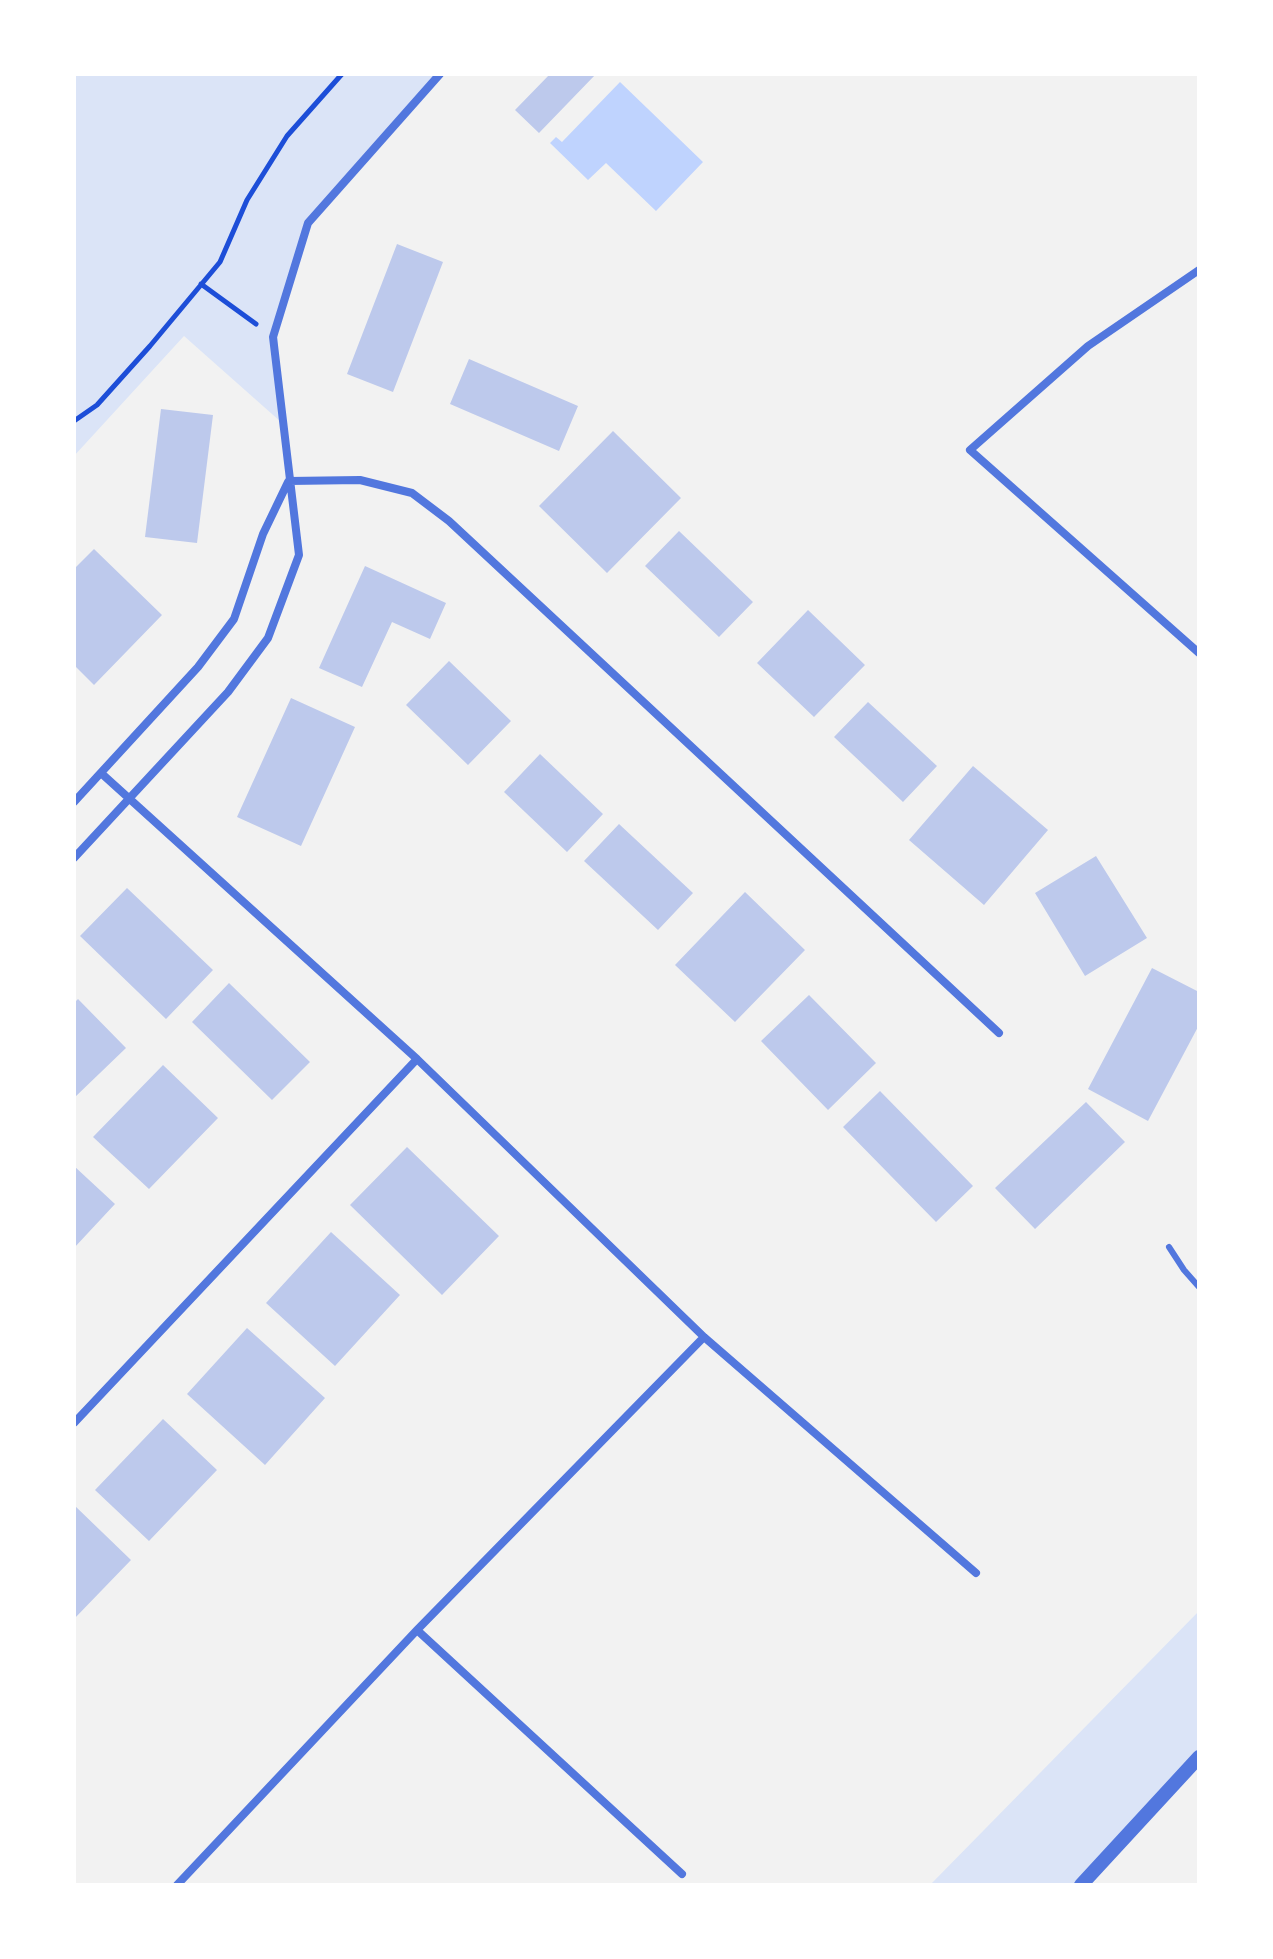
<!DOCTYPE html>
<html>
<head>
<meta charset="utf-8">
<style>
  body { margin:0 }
  #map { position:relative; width:1273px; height:1959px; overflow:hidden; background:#f2f2f2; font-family:Figtree,sans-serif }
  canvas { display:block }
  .frame { position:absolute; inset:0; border:76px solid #fff; pointer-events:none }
</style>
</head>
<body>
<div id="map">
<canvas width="1273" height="1959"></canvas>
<div class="frame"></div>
</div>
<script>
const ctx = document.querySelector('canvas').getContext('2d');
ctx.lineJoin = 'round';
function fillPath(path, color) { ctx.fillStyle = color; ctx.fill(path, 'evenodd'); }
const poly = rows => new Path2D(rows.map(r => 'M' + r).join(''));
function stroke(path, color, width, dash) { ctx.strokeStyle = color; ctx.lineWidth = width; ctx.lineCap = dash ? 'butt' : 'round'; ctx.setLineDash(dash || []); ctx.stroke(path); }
fillPath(poly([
  [74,74,440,74,308,223,277,324,281,422,184,336,74,456],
  [1199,1611,1199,1757,1081,1885,930,1885]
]), '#dbe4f7');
fillPath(poly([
  [620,82,703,162,656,211,606,163,588,180,550,143,556,137,562,142]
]), '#bfd3fe');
fillPath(poly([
  [550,74,596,74,539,133,515,110],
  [397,244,443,262,393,392,347,374],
  [469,359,578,406,559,451,450,404],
  [161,409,213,415,197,543,145,537],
  [613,431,681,498,607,573,539,506],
  [679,531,753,602,719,637,645,566],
  [94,549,162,615,94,685,74,665,74,569],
  [365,566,446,603,430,639,392,622,362,687,319,668],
  [808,610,865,665,814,717,757,663],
  [449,661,511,721,468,765,406,705],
  [291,698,355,727,301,846,237,817],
  [868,702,937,766,903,802,834,737],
  [540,754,603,814,567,852,504,792],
  [973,766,1048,830,984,905,909,840],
  [619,824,693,893,658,930,584,861],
  [1096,856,1147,938,1085,976,1035,893],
  [127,888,213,970,166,1019,80,936],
  [745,892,805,950,735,1022,675,965],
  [1152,968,1199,992,1199,1025,1148,1121,1088,1089],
  [229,983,310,1062,272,1100,192,1022],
  [809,995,876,1063,828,1110,761,1041],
  [78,999,126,1048,74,1098,74,1003],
  [163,1065,218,1118,149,1189,93,1137],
  [880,1091,973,1186,936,1222,843,1127],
  [1086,1102,1125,1142,1035,1229,995,1188],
  [407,1147,499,1236,442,1295,350,1205],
  [74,1166,115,1204,74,1248],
  [331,1232,400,1295,335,1366,266,1303],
  [247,1328,325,1398,265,1465,187,1394],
  [163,1419,217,1470,149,1541,95,1490],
  [74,1505,131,1560,74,1619]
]), '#bdc9ec');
stroke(poly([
  [201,284,256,324],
  [74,421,97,405,150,346,220,262,247,200,287,136,342,74]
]), '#1d4ed8', 5);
stroke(poly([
  [1169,1247,1184,1270,1199,1287]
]), '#5277de', 6);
stroke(poly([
  [1199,270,1088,346,970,450,1199,653],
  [289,481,360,480,412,493,449,521,999,1033],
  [101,773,417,1059,704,1337,976,1573],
  [74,802,198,667,234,619,263,534,288,482],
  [74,858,228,692,268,638,299,555,273,337,277,324,308,223,440,74],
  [74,1423,417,1059],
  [417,1630,682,1874],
  [177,1885,417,1630,704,1337]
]), '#5277de', 8);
stroke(poly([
  [1081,1885,1199,1757]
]), '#5277de', 14);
</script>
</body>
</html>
